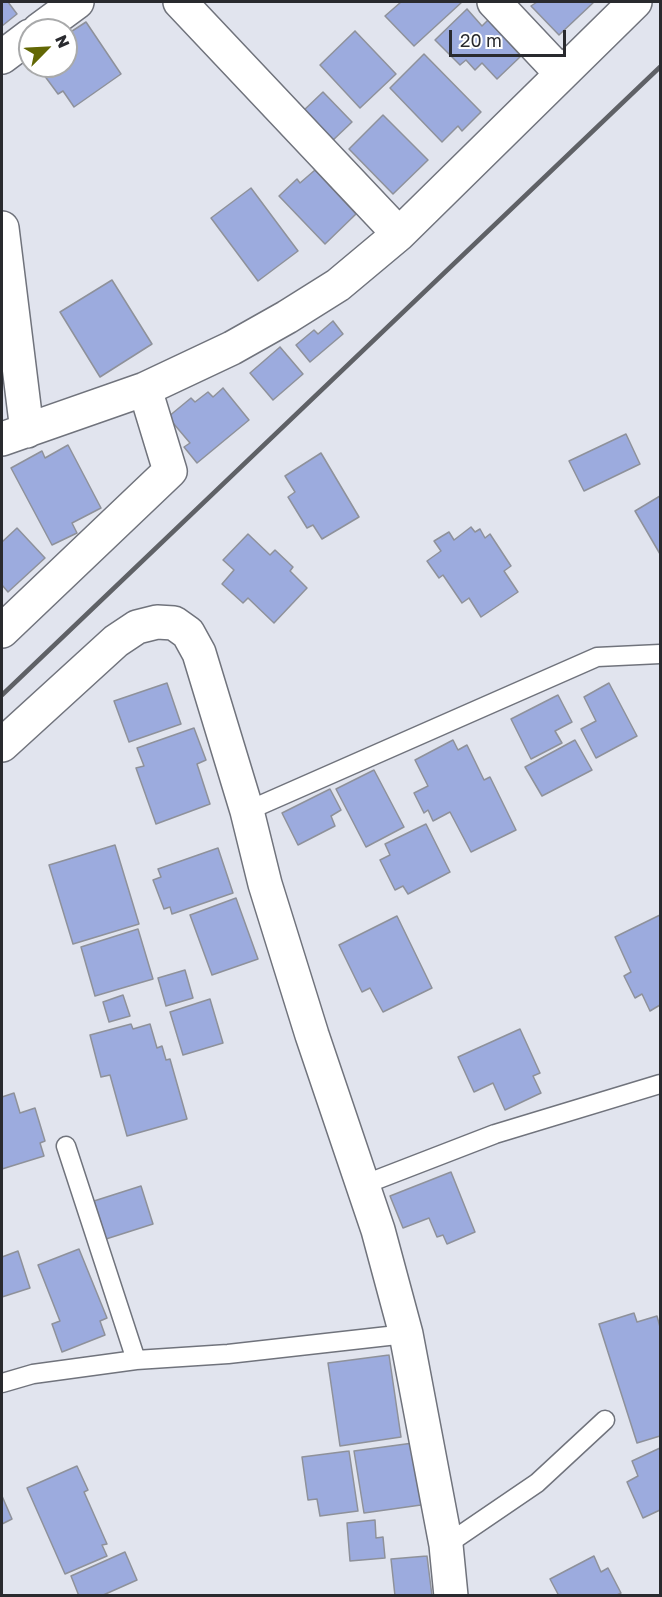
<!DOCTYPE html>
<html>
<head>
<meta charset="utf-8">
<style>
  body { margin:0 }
  #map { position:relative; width:662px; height:1597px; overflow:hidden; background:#e1e4ee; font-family:"Golos Text",sans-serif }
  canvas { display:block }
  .frame { position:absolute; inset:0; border:3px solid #292a2e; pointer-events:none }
  .north { position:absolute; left:18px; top:18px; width:60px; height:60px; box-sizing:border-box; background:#fff; border:2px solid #a9aaab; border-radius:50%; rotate:66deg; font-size:16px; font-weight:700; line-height:24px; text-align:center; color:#292a2e }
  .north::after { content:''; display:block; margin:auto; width:21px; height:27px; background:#626704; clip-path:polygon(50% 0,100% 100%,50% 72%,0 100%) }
  .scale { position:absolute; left:449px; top:30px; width:117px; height:27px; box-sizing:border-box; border:3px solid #292a2e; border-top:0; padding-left:8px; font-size:18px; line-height:21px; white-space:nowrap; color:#292a2e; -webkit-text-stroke:4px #fff; paint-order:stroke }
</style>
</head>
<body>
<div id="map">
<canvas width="662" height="1597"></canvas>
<div class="frame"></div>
<div class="north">N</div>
<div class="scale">20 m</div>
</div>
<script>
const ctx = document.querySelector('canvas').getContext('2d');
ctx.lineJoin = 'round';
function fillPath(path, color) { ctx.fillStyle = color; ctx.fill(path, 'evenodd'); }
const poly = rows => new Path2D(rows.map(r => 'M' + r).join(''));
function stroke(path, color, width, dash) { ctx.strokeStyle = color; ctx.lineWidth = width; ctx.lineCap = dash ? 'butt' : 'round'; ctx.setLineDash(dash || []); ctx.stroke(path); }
const building = poly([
  [2,2,8,2,17,14,2,26,2,2],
  [401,2,462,2,414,46,385,16,401,2],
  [537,2,594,2,559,35,531,6,537,2],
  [467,9,482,26,488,20,521,56,497,79,482,63,475,70,466,60,460,65,435,40,467,9],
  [86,22,121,74,74,107,63,91,58,94,44,75,49,71,45,66,66,66,66,35,86,22],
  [355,31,396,74,360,108,320,65,355,31],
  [424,54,481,112,462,131,458,126,442,142,390,88,424,54],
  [323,92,352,122,331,142,302,112,323,92],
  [383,115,428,160,393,194,349,149,383,115],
  [315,170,356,214,325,244,279,196,297,179,300,183,315,170],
  [251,188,298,251,258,281,211,218,251,188],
  [112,280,152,344,100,377,60,312,112,280],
  [333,321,343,334,310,362,296,345,314,330,318,334,333,321],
  [280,347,303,374,273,400,250,373,280,347],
  [223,388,249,420,197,463,184,447,190,443,168,417,191,398,195,402,208,392,213,397,223,388],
  [626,434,640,464,584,491,569,461,626,434],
  [68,445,101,508,72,523,77,533,52,545,11,468,42,451,45,458,68,445],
  [321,453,359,517,322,539,313,525,307,528,288,497,295,492,285,476,321,453],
  [660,496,660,554,635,511,660,496],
  [471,527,475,532,480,529,485,538,490,534,511,566,504,571,518,592,481,617,469,598,462,603,443,575,439,578,427,561,441,551,434,541,449,532,454,540,471,527],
  [17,528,45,558,8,592,2,585,2,542,17,528],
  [248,534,270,555,275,550,293,567,290,571,307,588,274,623,248,598,243,603,222,584,234,570,223,560,248,534],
  [167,683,181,724,129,742,114,701,167,683],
  [609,683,637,736,596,758,581,729,596,721,584,697,609,683],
  [558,695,572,722,555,731,562,743,531,759,511,719,558,695],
  [194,728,206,760,197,764,210,804,156,824,136,768,144,766,137,748,194,728],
  [453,740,458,750,467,745,484,780,490,777,516,830,471,852,450,812,433,821,428,810,424,813,414,793,428,786,415,760,453,740],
  [575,740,592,770,542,796,525,767,575,740],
  [374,770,404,827,366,847,336,789,374,770],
  [330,789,341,810,331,816,335,826,298,845,282,813,330,789],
  [426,824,450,872,408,894,403,886,395,890,380,860,390,855,385,844,426,824],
  [115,845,139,924,73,944,49,865,115,845],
  [218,848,233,893,172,914,170,907,164,909,153,880,161,877,158,869,218,848],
  [236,898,258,959,212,975,190,915,236,898],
  [660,915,660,1005,650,1011,642,994,635,998,624,976,631,972,615,937,660,915],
  [397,916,432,988,383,1012,370,988,362,992,339,945,397,916],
  [138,929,153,979,95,996,81,947,138,929],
  [185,970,193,998,166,1006,158,978,185,970],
  [123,995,130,1016,109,1022,103,1002,123,995],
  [210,999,223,1043,183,1055,170,1012,210,999],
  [131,1024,133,1029,150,1024,157,1048,162,1046,166,1060,170,1059,187,1119,127,1136,110,1075,101,1077,90,1035,131,1024],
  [520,1029,540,1073,533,1076,541,1093,505,1110,493,1083,474,1092,458,1057,520,1029],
  [14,1093,20,1113,35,1108,45,1141,40,1143,44,1156,2,1169,2,1097,14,1093],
  [451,1172,475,1232,447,1244,443,1235,437,1237,429,1218,403,1228,390,1196,451,1172],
  [141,1186,153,1224,106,1239,94,1201,141,1186],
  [79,1249,107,1318,100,1321,105,1335,62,1352,52,1324,60,1321,38,1265,79,1249],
  [18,1251,30,1288,2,1297,2,1257,18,1251],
  [634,1313,637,1322,657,1316,660,1327,660,1436,637,1443,599,1324,634,1313],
  [389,1355,401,1437,340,1446,328,1363,389,1355],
  [413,1443,421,1505,364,1513,354,1451,413,1443],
  [660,1448,660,1510,643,1518,627,1482,638,1476,632,1461,660,1448],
  [349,1451,358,1511,320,1516,317,1499,308,1500,302,1457,349,1451],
  [77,1466,88,1490,84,1492,107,1544,102,1545,107,1556,65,1574,27,1488,77,1466],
  [2,1496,12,1519,2,1524,2,1496],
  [375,1520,376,1538,383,1537,385,1558,350,1561,347,1523,375,1520],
  [125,1552,137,1580,101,1596,79,1596,71,1576,125,1552],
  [427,1556,432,1596,395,1596,391,1559,427,1556],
  [594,1556,601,1572,608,1568,621,1593,615,1596,559,1596,550,1579,594,1556]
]);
fillPath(building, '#9cabde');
stroke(building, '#8e919a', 1.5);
const lane = poly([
  [247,811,597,657,660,654],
  [66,1146,136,1360],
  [363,1185,495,1134,660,1084],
  [2,1383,33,1374,136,1360,228,1354,406,1334],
  [446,1545,537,1483,605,1420]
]);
const street = poly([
  [180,2,399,234],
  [494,2,561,73],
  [39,30,77,2],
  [2,57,30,36],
  [2,228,27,431],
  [2,439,145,389,232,348,287,317,338,285,399,234,635,2],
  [2,631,170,471,145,389],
  [2,745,116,641,137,627,157,622,174,623,188,633,199,653,247,811,265,884,312,1035,378,1230,406,1334,446,1545,451,1596]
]);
stroke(lane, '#70737c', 21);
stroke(street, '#70737c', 36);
stroke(lane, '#fff', 18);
stroke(street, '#fff', 33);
stroke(poly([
  [2,695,660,67]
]), '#5f6166', 4.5);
</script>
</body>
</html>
